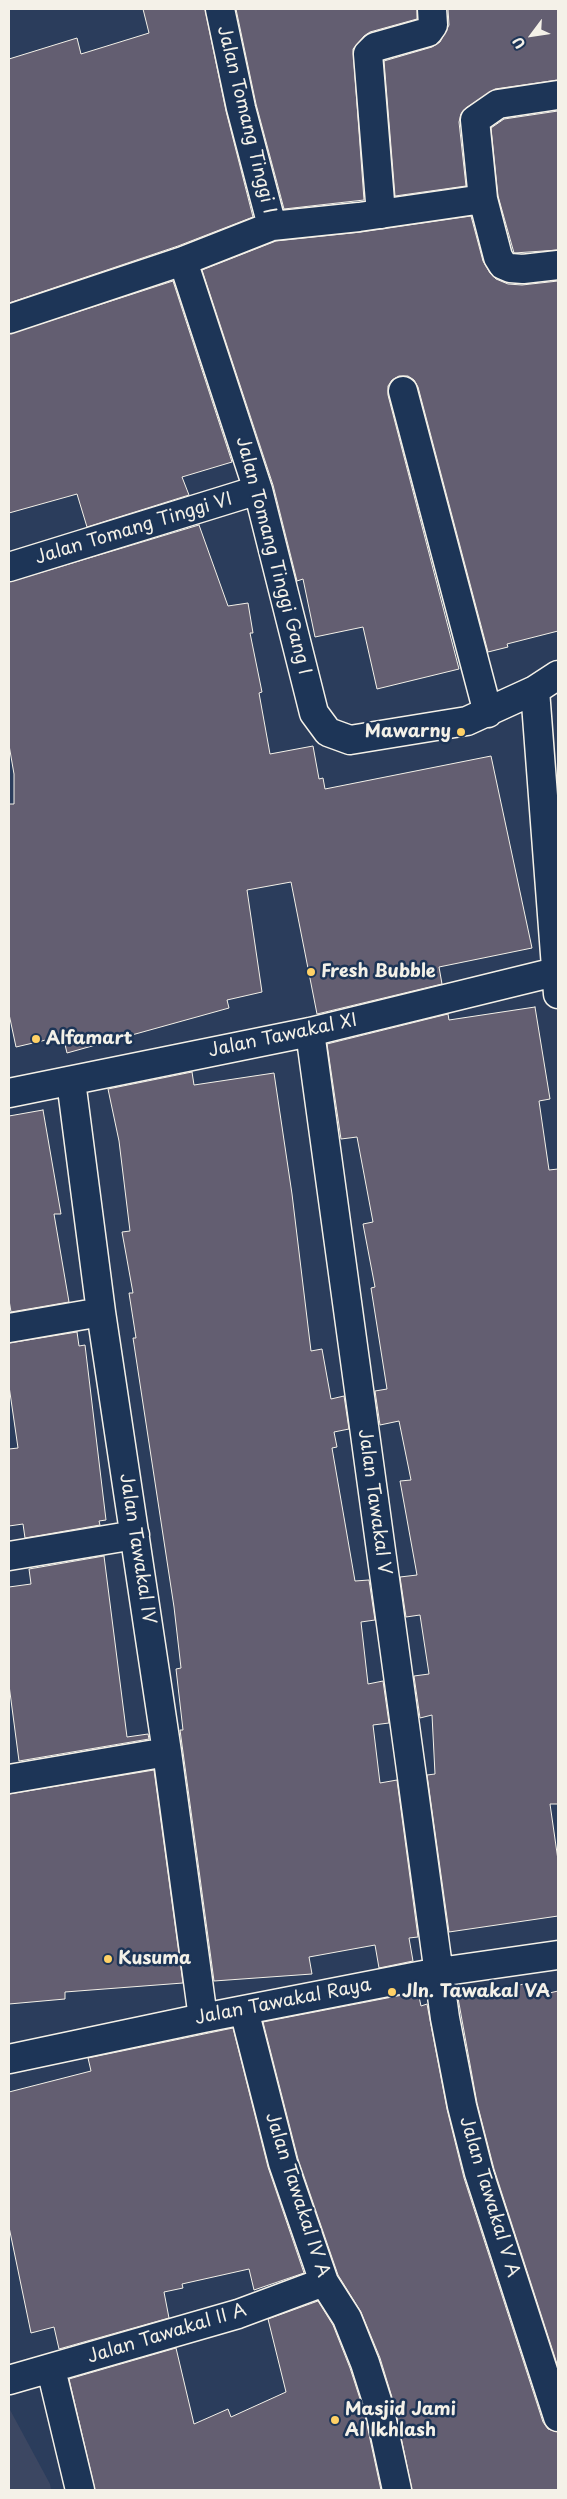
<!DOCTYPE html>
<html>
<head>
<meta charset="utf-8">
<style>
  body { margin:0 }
  #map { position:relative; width:567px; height:2499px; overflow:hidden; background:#2b3d5c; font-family:"Playpen Sans",sans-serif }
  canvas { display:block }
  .frame { position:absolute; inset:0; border:10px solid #f4f1e8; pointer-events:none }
  .north { position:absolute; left:507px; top:10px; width:50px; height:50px; -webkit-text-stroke:4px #1d3557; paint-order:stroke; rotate:239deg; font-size:14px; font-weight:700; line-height:20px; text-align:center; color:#f4f1e8 }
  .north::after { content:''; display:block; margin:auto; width:18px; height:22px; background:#f4f1e8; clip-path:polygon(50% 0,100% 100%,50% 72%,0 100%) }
</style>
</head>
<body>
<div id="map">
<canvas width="567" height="2499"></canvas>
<div class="frame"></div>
<div class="north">U</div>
</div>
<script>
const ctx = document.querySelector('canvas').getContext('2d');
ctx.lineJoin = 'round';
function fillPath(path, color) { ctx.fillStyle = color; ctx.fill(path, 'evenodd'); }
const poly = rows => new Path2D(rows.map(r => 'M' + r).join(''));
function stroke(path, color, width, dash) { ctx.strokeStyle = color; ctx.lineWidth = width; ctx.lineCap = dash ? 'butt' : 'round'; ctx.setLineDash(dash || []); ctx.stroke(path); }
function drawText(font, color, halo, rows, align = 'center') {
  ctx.font = font + ' "Playpen Sans",sans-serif'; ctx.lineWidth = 5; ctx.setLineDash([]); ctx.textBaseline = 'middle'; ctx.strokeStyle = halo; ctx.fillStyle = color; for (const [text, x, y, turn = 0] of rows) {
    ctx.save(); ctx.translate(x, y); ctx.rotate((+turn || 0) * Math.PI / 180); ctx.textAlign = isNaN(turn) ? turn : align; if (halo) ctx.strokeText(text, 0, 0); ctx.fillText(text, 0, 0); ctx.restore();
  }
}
fillPath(poly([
  [9,2408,50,2484,51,2490,9,2490]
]), '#3c4762');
const building = poly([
  [143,9,205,9,226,111,253,217,178,246,9,303,9,59,77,38,81,54,149,33,143,9],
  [236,9,417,9,417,19,370,32,364,36,353,49,364,200,284,209,256,104,236,9],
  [448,9,558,9,558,80,495,89,466,108,461,114,459,122,466,186,395,196,384,61,432,47,440,42,449,25,448,9],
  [558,111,558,250,514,253,498,196,491,128,504,119,558,111],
  [471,216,483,261,490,273,496,279,508,284,522,285,558,281,558,631,507,644,508,647,488,652,418,387,414,380,408,376,399,376,392,380,388,386,388,395,459,669,377,689,363,627,315,637,303,579,297,581,273,485,202,270,276,241,361,232,471,216],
  [173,281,232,462,182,477,189,495,87,527,77,494,9,513,9,334,173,281],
  [199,525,228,606,248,603,253,633,250,633,262,692,259,693,270,754,313,746,319,779,323,778,325,789,491,756,532,948,439,967,442,984,317,1014,291,882,247,890,262,992,227,1000,229,1008,67,1053,63,1036,16,1047,9,1014,9,804,14,804,14,774,9,745,9,582,199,525],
  [535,1007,550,1099,539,1101,549,1170,558,1169,558,1804,550,1804,558,1860,558,1916,449,1932,427,1775,435,1774,432,1715,420,1718,414,1676,429,1674,420,1615,406,1617,400,1577,417,1575,400,1481,411,1480,399,1421,380,1425,375,1391,387,1389,371,1288,375,1287,363,1224,373,1222,357,1137,341,1139,327,1044,448,1014,449,1020,535,1007],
  [192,1072,194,1085,274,1073,292,1194,311,1351,322,1349,331,1399,344,1396,349,1429,334,1432,337,1447,332,1448,355,1581,369,1580,375,1620,361,1622,368,1684,383,1681,389,1723,373,1725,380,1783,397,1780,418,1937,409,1938,413,1961,379,1968,375,1945,309,1957,312,1974,214,1981,180,1730,183,1730,176,1669,181,1668,174,1607,133,1338,136,1338,129,1293,133,1293,122,1232,130,1231,119,1141,108,1089,192,1072],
  [43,1110,61,1214,54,1214,69,1302,11,1312,9,1300,9,1116,43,1110],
  [77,1332,79,1346,85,1345,106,1520,99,1521,100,1525,25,1538,23,1524,9,1526,9,1449,18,1448,9,1386,9,1343,77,1332],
  [104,1556,127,1737,148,1734,149,1739,19,1761,9,1685,9,1587,31,1584,29,1569,104,1556],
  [154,1770,183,1983,65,1992,65,1999,9,2004,9,1794,154,1770],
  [529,1983,532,1997,558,1991,558,2367,494,2169,477,2103,458,1998,529,1983],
  [418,1992,421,2006,427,2004,447,2109,464,2178,543,2422,548,2429,558,2432,558,2490,412,2490,394,2404,380,2358,361,2312,338,2275,298,2159,263,2022,418,1992],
  [233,2028,268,2167,304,2273,254,2290,249,2269,182,2284,183,2288,164,2292,169,2318,59,2349,54,2327,31,2333,9,2227,9,2092,91,2071,88,2058,233,2028],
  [318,2301,333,2325,350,2368,364,2411,381,2490,95,2490,69,2379,176,2348,194,2424,228,2409,231,2417,286,2392,268,2319,318,2301]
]);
fillPath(building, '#635e71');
stroke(building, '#f4f1e8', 1);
const street = poly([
  [483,199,475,120,498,104,558,95],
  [381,214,368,54,375,47,428,32,433,25,432,9],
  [272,226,359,217,483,199,498,257,503,265,510,268,523,269,558,265],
  [183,261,258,490,314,713,328,732,350,740,467,721,535,690,558,675],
  [9,319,183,261,272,226,241,108,220,9],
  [403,391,488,713],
  [9,567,258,490],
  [535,690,558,994],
  [310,1032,445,2018,462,2106,479,2173,558,2417],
  [71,1081,101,1312,167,1752,203,2018],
  [9,1093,310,1032,555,972],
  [9,1328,101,1312],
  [9,1556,135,1535],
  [9,1779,167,1752],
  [244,2010,283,2163,324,2282,347,2318,365,2363,379,2407,397,2490],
  [9,2059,203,2018,439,1972,558,1955],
  [51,2369,80,2490],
  [9,2380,238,2314,324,2282]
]);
stroke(street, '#f4f1e8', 31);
stroke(street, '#1d3557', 28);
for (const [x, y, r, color] of [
  [461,732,5,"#ffd166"],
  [311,972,5,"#ffd166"],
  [36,1039,5,"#ffd166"],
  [108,1959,5,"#ffd166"],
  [392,1992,5,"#ffd166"],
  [335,2420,5,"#ffd166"]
]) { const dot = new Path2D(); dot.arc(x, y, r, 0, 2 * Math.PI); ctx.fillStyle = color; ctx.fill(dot); stroke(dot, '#1d3557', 2); }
drawText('18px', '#f4f1e8', '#1d3557', [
  ["Jalan Tomang Tinggi I",246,120,76],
  ["Jalan Tomang Tinggi VI",134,529,-17],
  ["Jalan Tomang Tinggi Gang I",273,556,75],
  ["Jalan Tawakal XI",283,1036,-12],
  ["Jalan Tawakal V",374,1502,82],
  ["Jalan Tawakal IV",137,1549,81],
  ["Jalan Tawakal Raya",283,2002,-11],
  ["Jalan Tawakal IV A",297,2195,72],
  ["Jalan Tawakal V A",489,2197,73],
  ["Jalan Tawakal II A",167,2334,-17]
]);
drawText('bold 18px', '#f4f1e8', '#1d3557', [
  ["Mawarny",451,732,"right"],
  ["Fresh Bubble",321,972],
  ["Alfamart",46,1039],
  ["Kusuma",118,1959],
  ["Jln. Tawakal VA",402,1992],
  ["Masjid Jami",345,2410],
  ["Al Ikhlash",345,2431]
], 'left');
</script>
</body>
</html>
